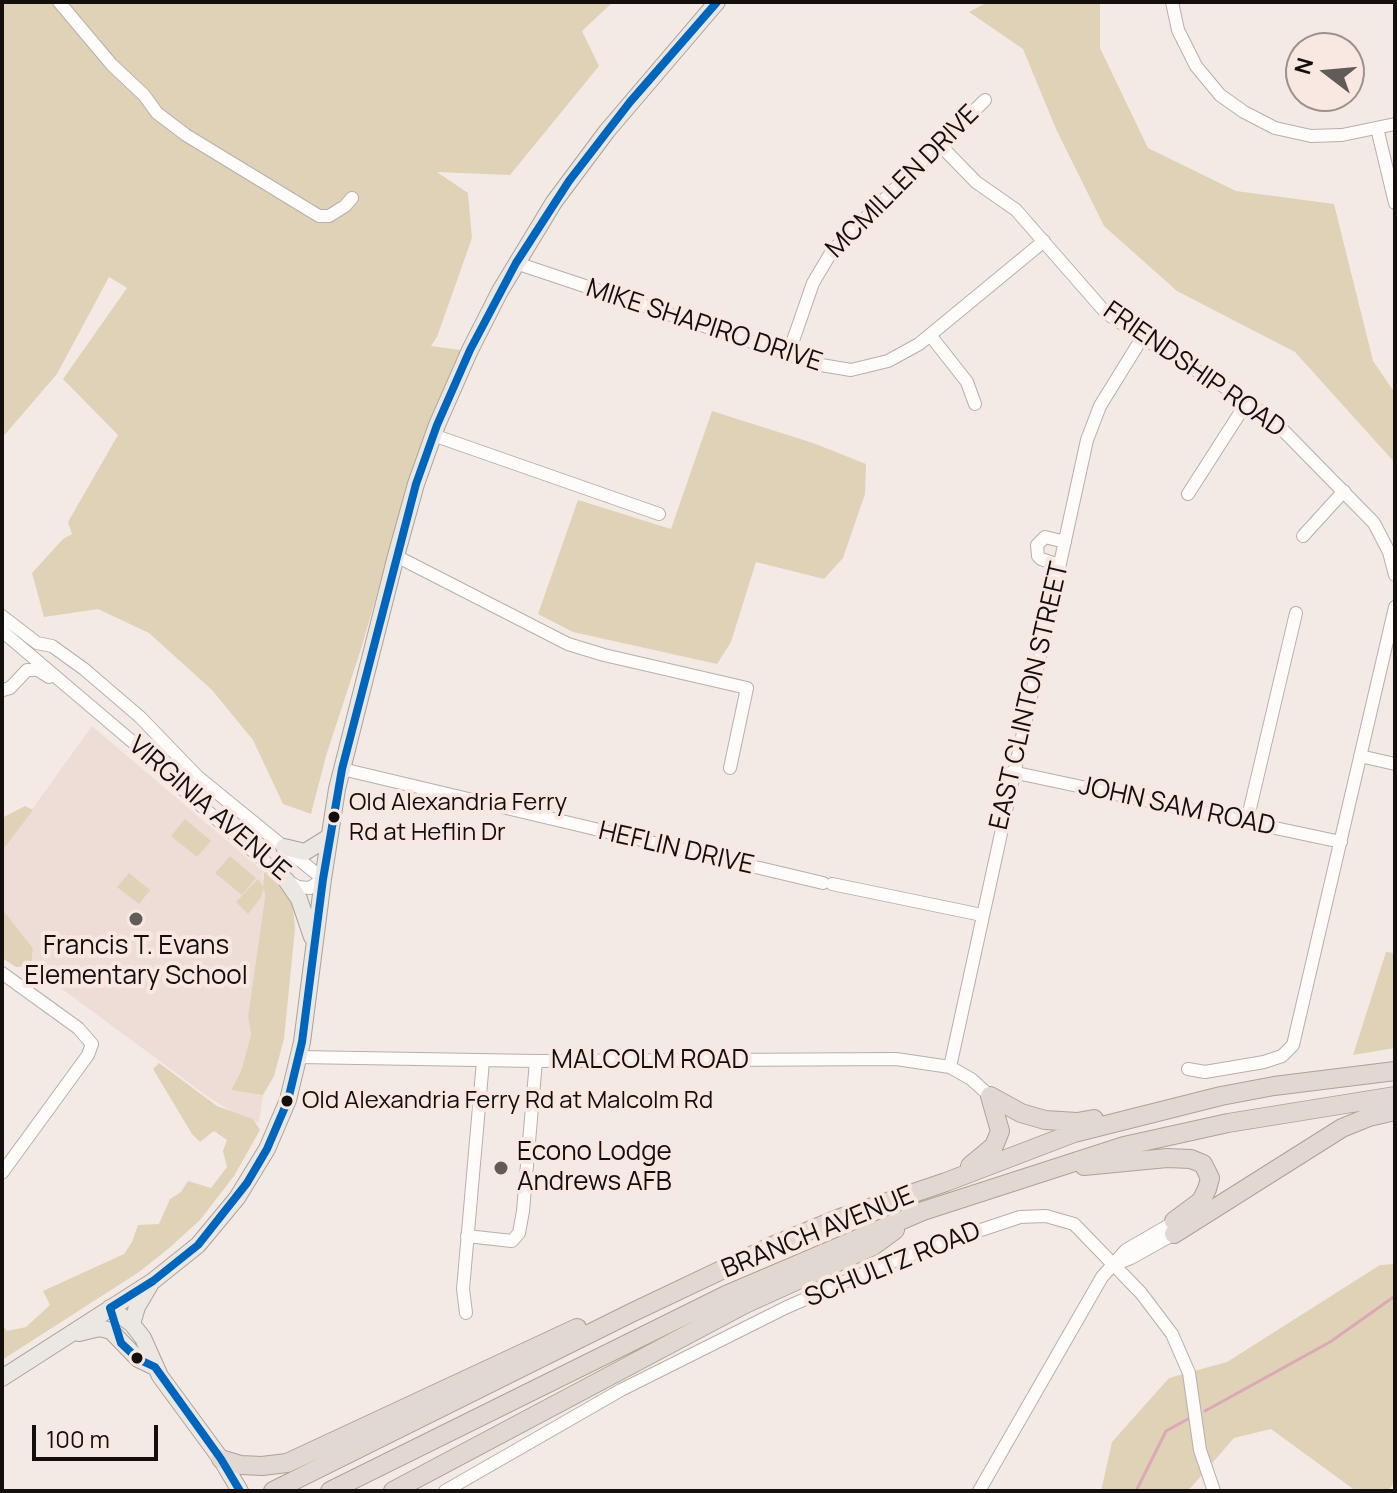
<!DOCTYPE html>
<html>
<head>
<meta charset="utf-8">
<style>
  body { margin:0 }
  #map { position:relative; width:1397px; height:1493px; overflow:hidden; background:#f3eae6; font-family:Manrope,sans-serif }
  canvas { display:block }
  .frame { position:absolute; inset:0; border:4px solid #140f0c; pointer-events:none }
  .north { position:absolute; left:1285px; top:32px; width:80px; height:80px; box-sizing:border-box; background:#f8e8e1; border:2px solid #9d918c; border-radius:50%; rotate:286deg; font-size:22px; font-weight:700; line-height:32px; text-align:center; color:#140f0c }
  .north::after { content:''; display:block; margin:auto; width:28px; height:36px; background:#625c58; clip-path:polygon(50% 0,100% 100%,50% 72%,0 100%) }
  .scale { position:absolute; left:32px; top:1425px; width:126px; height:36px; box-sizing:border-box; border:4px solid #140f0c; border-top:0; padding-left:10px; font-size:24px; line-height:28px; white-space:nowrap; color:#140f0c; -webkit-text-stroke:6px #f8e8e1; paint-order:stroke }
</style>
</head>
<body>
<div id="map">
<canvas width="1397" height="1493"></canvas>
<div class="frame"></div>
<div class="north">N</div>
<div class="scale">100 m</div>
</div>
<script>
const ctx = document.querySelector('canvas').getContext('2d');
ctx.lineJoin = 'round';
function fillPath(path, color) { ctx.fillStyle = color; ctx.fill(path, 'evenodd'); }
const poly = rows => new Path2D(rows.map(r => 'M' + r).join(''));
function stroke(path, color, width, dash) { ctx.strokeStyle = color; ctx.lineWidth = width; ctx.lineCap = dash ? 'butt' : 'round'; ctx.setLineDash(dash || []); ctx.stroke(path); }
function drawText(font, color, halo, rows, align = 'center') {
  ctx.font = font + ' Manrope,sans-serif'; ctx.lineWidth = 8; ctx.setLineDash([]); ctx.textBaseline = 'middle'; ctx.strokeStyle = halo; ctx.fillStyle = color; for (const [text, x, y, turn = 0] of rows) {
    ctx.save(); ctx.translate(x, y); ctx.rotate((+turn || 0) * Math.PI / 180); ctx.textAlign = isNaN(turn) ? turn : align; if (halo) ctx.strokeText(text, 0, 0); ctx.fillText(text, 0, 0); ctx.restore();
  }
}
fillPath(poly([
  [92,726,264,872,262,876,265,897,248,1016,251,1035,241,1071,231,1089,263,1095,259,1123,241,1117,211,1099,31,966,33,948,2,910,2,851]
]), '#eeddd6');
fillPath(poly([
  [2,2,613,2,582,31,599,66,510,175,437,172,468,193,472,238,437,337,431,346,461,350,415,463,361,649,326,756,311,814,283,804,253,740,212,690,149,633,98,609,44,617,32,573,63,539,72,534,68,522,118,435,63,379,127,288,109,277,57,374,2,438],
  [988,2,1100,2,1100,48,1148,148,1236,191,1334,204,1373,361,1395,393,1395,463,1295,352,1177,291,1104,226,1056,129,1023,49,969,12],
  [712,411,813,443,866,464,865,494,843,558,824,579,756,562,731,642,717,664,573,632,538,614,578,500,671,529],
  [25,806,33,810,2,851,2,818],
  [185,819,211,841,197,857,171,836],
  [230,856,256,878,242,895,215,873],
  [264,872,273,877,293,905,295,929,284,1039,274,1076,263,1095,231,1090,241,1071,251,1035,248,1016,265,897,264,888,260,899,248,914,236,902,258,879,263,887],
  [129,873,150,890,139,904,117,887],
  [2,909,33,948,31,966,16,967,2,958],
  [1386,952,1395,953,1395,1048,1353,1055],
  [159,1063,217,1106,253,1119,260,1130,234,1176,200,1220,168,1249,139,1272,2,1360,2,1325,7,1331,26,1327,50,1305,43,1291,124,1254,132,1242,138,1225,159,1224,170,1199,181,1192,188,1181,211,1188,227,1167,223,1151,227,1140,214,1131,200,1142,192,1134,153,1069],
  [1395,1264,1395,1480,1389,1491,1356,1491,1271,1429,1234,1438,1188,1491,1101,1491,1112,1442,1169,1378,1227,1362,1380,1265]
]), '#e0d2b7');
stroke(poly([
  [1205,1411,1330,1342,1395,1296],
  [1136,1491,1166,1431,1188,1419]
]), '#dda8b6', 3);
const minor = poly([
  [59,2,112,65,144,95,157,113,186,135,319,216,329,216,345,206,352,198],
  [1172,2,1178,30,1196,66,1220,95,1244,112,1275,128,1311,136,1342,135,1395,124],
  [1377,128,1395,203],
  [940,145,976,182,1016,210,1106,313,1168,354,1228,389,1274,421,1374,523,1389,552,1395,575],
  [516,263,821,365,851,370,888,361,919,344,1044,241],
  [930,335,967,382,975,404],
  [788,355,813,283,832,251,985,100],
  [433,435,659,514],
  [1188,494,1247,402],
  [1303,536,1344,491],
  [396,556,568,644,604,655,747,688,730,768],
  [1059,565,1041,559,1038,556,1037,545,1045,537,1065,542],
  [2,616,37,643,52,646,84,669,140,717,198,777,323,879,310,888,298,887,286,880,189,795,148,755,2,631],
  [3,690,10,688,27,670,38,670,49,677],
  [1360,756,1395,764],
  [342,769,823,883],
  [1012,772,1341,842],
  [1247,821,1296,613],
  [832,884,982,915],
  [2,973,78,1028,92,1044,88,1055,2,1173],
  [299,1057,536,1061,896,1059,950,1067,971,1079,990,1096],
  [950,1067,1087,440,1100,406,1142,338],
  [1188,1069,1205,1072,1264,1062,1282,1056,1293,1045,1395,607],
  [467,1236,512,1241,519,1233,523,1211,536,1061],
  [1116,1264,1131,1258,1174,1234],
  [466,1313,463,1289,483,1061],
  [445,1491,621,1390,787,1307,874,1269,936,1245,1020,1217,1046,1216,1074,1224,1141,1293,1172,1334,1189,1373,1200,1450,1214,1491],
  [979,1491,1102,1277,1126,1250,1171,1224]
]);
const major = poly([
  [284,847,305,852,329,837],
  [286,880,299,899,312,937],
  [110,1308,132,1324,143,1338,160,1376,221,1459,240,1491],
  [132,1324,137,1307,150,1285],
  [79,1333,100,1328,111,1331,138,1359,155,1367],
  [2,1378,153,1281,198,1245,237,1198,267,1149,288,1100,302,1042,323,879,337,789,396,556,416,484,437,425,470,350,500,291,554,202,607,131,717,2]
]);
const highway = poly([
  [990,1096,1021,1113,1045,1120,1077,1122,1094,1119],
  [970,1166,994,1146,1000,1131,990,1096],
  [1084,1166,1167,1158,1191,1159,1203,1164,1210,1178,1207,1189,1201,1201,1174,1221],
  [1174,1234,1342,1128,1369,1117,1395,1111],
  [221,1459,241,1465,262,1466,287,1463,577,1328],
  [273,1491,631,1313,772,1246,840,1218,946,1182,1074,1133,1221,1096,1274,1086,1395,1071],
  [330,1491,726,1295,923,1211,1124,1146,1228,1123,1395,1096],
  [393,1491,745,1304,873,1246,895,1230]
]);
stroke(minor, '#b6afac', 14);
stroke(major, '#aea298', 18);
stroke(highway, '#aea298', 20);
stroke(minor, '#fdfcfb', 12);
stroke(major, '#ebe7e2', 16);
stroke(highway, '#e0d8d1', 18);
stroke(poly([
  [240,1491,221,1459,155,1367,138,1359,121,1343,110,1308,153,1281,198,1245,247,1183,267,1149,288,1100,302,1042,323,879,342,769,416,484,437,425,470,350,516,263,569,181,630,102,717,2]
]), '#0065bd', 8);
for (const [x, y, r, color] of [
  [334,817,7,"#140f0c"],
  [136,919,8,"#625c58"],
  [287,1101,7,"#140f0c"],
  [501,1168,8,"#625c58"],
  [137,1358,7,"#140f0c"]
]) { const dot = new Path2D(); dot.arc(x, y, r, 0, 2 * Math.PI); ctx.fillStyle = color; ctx.fill(dot); stroke(dot, '#f8e8e1', 3); }
drawText('24px', '#140f0c', '#f8e8e1', [
  ["Old Alexandria Ferry",349,803],
  ["Rd at Heflin Dr",349,833],
  ["Old Alexandria Ferry Rd at Malcolm Rd",302,1101]
], 'left');
drawText('26px', '#140f0c', '#f8e8e1', [
  ["MCMILLEN DRIVE",903,182,-45],
  ["MIKE SHAPIRO DRIVE",704,326,18],
  ["FRIENDSHIP ROAD",1194,370,35],
  ["EAST CLINTON STREET",1030,696,-77],
  ["JOHN SAM ROAD",1177,807,12],
  ["VIRGINIA AVENUE",209,809,41],
  ["HEFLIN DRIVE",676,849,13],
  ["MALCOLM ROAD",650,1061],
  ["BRANCH AVENUE",818,1233,-22],
  ["SCHULTZ ROAD",893,1265,-22]
]);
drawText('26px', '#140f0c', '#f8e8e1', [
  ["Francis T. Evans",136,947],
  ["Elementary School",136,977],
  ["Econo Lodge",517,1153,"left"],
  ["Andrews AFB",517,1183,"left"]
]);
</script>
</body>
</html>
